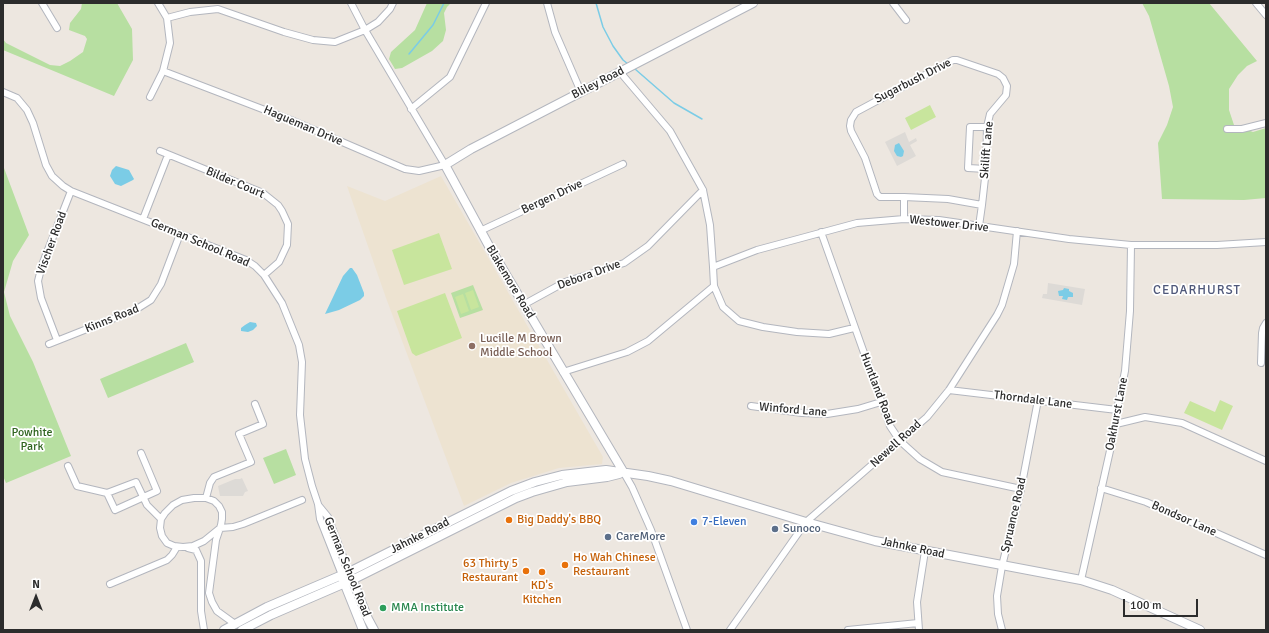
<!DOCTYPE html>
<html>
<head>
<meta charset="utf-8">
<style>
  body { margin:0 }
  #map { position:relative; width:1269px; height:633px; overflow:hidden; background:#ede7e0; font-family:Signika,sans-serif }
  canvas { display:block }
  .frame { position:absolute; inset:0; border:4px solid #2c2c2c; pointer-events:none }
  .north { position:absolute; left:16px; top:577px; width:40px; height:40px; -webkit-text-stroke:3px #fff; paint-order:stroke; rotate:0deg; font-size:11px; font-weight:700; line-height:16px; text-align:center; color:#2c2c2c }
  .north::after { content:''; display:block; margin:auto; width:14px; height:18px; background:#2c2c2c; clip-path:polygon(50% 0,100% 100%,50% 72%,0 100%) }
  .scale { position:absolute; left:1123px; top:599px; width:75px; height:18px; box-sizing:border-box; border:2px solid #2c2c2c; border-top:0; padding-left:5px; font-size:12px; line-height:14px; white-space:nowrap; color:#2c2c2c; -webkit-text-stroke:3px #fff; paint-order:stroke }
</style>
</head>
<body>
<div id="map">
<canvas width="1269" height="633"></canvas>
<div class="frame"></div>
<div class="north">N</div>
<div class="scale">100 m</div>
</div>
<script>
const ctx = document.querySelector('canvas').getContext('2d');
ctx.lineJoin = 'round';
function fillPath(path, color) { ctx.fillStyle = color; ctx.fill(path, 'evenodd'); }
const poly = rows => new Path2D(rows.map(r => 'M' + r).join(''));
function stroke(path, color, width, dash) { ctx.strokeStyle = color; ctx.lineWidth = width; ctx.lineCap = dash ? 'butt' : 'round'; ctx.setLineDash(dash || []); ctx.stroke(path); }
function drawText(font, color, halo, rows, align = 'center') {
  ctx.font = font + ' Signika,sans-serif'; ctx.lineWidth = 3.5; ctx.setLineDash([]); ctx.textBaseline = 'middle'; ctx.strokeStyle = halo; ctx.fillStyle = color; for (const [text, x, y, turn = 0] of rows) {
    ctx.save(); ctx.translate(x, y); ctx.rotate((+turn || 0) * Math.PI / 180); ctx.textAlign = isNaN(turn) ? turn : align; if (halo) ctx.strokeText(text, 0, 0); ctx.fillText(text, 0, 0); ctx.restore();
  }
}
fillPath(poly([
  [441,176,603,457,602,464,559,468,511,483,464,506,386,298,347,186,385,201]
]), '#ede3d1');
fillPath(poly([
  [82,3,117,3,132,29,133,60,114,96,3,50,3,39,6,43,50,65,60,66,70,61,83,52,87,39,85,36,69,30,70,23,81,9],
  [427,3,451,3,447,7,444,13,446,30,443,41,432,51,402,68,395,69,389,59,391,52,415,30],
  [1142,3,1209,3,1257,61,1247,66,1238,75,1229,89,1229,110,1234,125,1253,132,1266,128,1266,198,1244,200,1162,199,1158,143,1167,125,1173,107,1169,86,1149,16],
  [3,154,4,168,29,235,13,261,4,292,10,316,33,362,71,456,6,483,3,476],
  [473,285,483,310,460,318,451,293],
  [186,343,194,362,108,398,100,379],
  [286,449,296,475,274,484,263,458]
]), '#b7dfa1');
fillPath(poly([
  [930,105,936,117,911,130,905,118],
  [439,233,452,269,404,285,392,250],
  [473,290,479,307,471,310,465,293],
  [445,293,462,338,416,356,412,353,397,311],
  [463,294,469,311,461,314,455,297],
  [1190,401,1215,412,1220,400,1233,406,1222,430,1184,413]
]), '#c8e59d');
fillPath(poly([
  [905,132,909,142,916,138,917,141,910,145,916,156,897,166,885,142],
  [1048,283,1085,289,1082,305,1042,298,1043,294,1047,294],
  [242,478,248,491,245,492,243,496,220,496,218,486,235,479,240,479]
]), '#dddad6');
fillPath(poly([
  [899,143,904,151,903,156,901,157,897,156,894,151,895,145],
  [116,166,129,170,134,179,133,180,121,186,115,184,110,176,112,170],
  [350,268,352,268,357,275,364,293,364,296,360,300,339,310,325,314,343,276],
  [1064,288,1069,289,1069,291,1073,293,1073,297,1068,297,1067,300,1062,299,1063,296,1059,296,1058,291,1063,290],
  [250,322,256,323,257,326,253,330,248,332,241,331,241,328,245,325]
]), '#7bcce6');
stroke(poly([
  [596,3,603,27,613,46,623,60,628,64],
  [409,54,433,25,444,3],
  [635,69,674,103,702,119]
]), '#7bcce6', 1.5);
const street = poly([
  [42,3,57,28],
  [547,3,555,32,581,92],
  [893,3,906,20],
  [1256,3,1266,15],
  [167,18,190,12,218,9,284,32,313,40,335,42,365,30,378,22,390,9,393,3],
  [163,71,291,120,405,169,419,171,445,165,365,30,351,3],
  [620,72,670,131,703,190,710,225,713,267],
  [3,92,17,98,27,110,33,123,46,165,52,176,63,186,71,191,246,260,255,266,264,275,282,303,299,345,302,362,300,415,305,459,312,486,318,504,320,519,342,575],
  [150,97,163,71,170,43,167,18,158,3],
  [411,109,450,77,486,3],
  [1227,129,1242,129,1266,123],
  [160,151,263,193,278,205,282,211,288,224,287,245,279,262,264,275],
  [986,169,968,168,970,127,987,127],
  [143,219,168,155],
  [904,219,904,197],
  [979,226,982,205,986,169,987,127,990,114,1006,95,1007,86,1003,78,998,74,957,60,953,60,856,112,851,120,850,126,851,131,865,158,877,194,880,197,904,197,948,199,982,205],
  [480,231,623,164],
  [821,232,890,426,900,441,920,459,942,472,1021,489],
  [714,286,723,307,739,321,763,327,797,332,829,334,854,328],
  [523,305,565,282,624,263,648,246,703,190],
  [57,340,41,298,38,281,42,265,71,191],
  [49,344,135,310,151,300,161,284,180,234],
  [1261,363,1262,333,1263,328,1266,323],
  [563,372,627,352,648,341,714,286,713,267,757,250,857,223,904,219,939,220,1069,239,1131,245,1217,245,1266,242],
  [949,390,1117,410],
  [751,406,802,413,827,414,858,409,881,402],
  [1116,424,1145,417,1182,423,1266,461],
  [68,466,77,486,107,493,136,482,147,505,161,519],
  [624,473,632,487,651,530,687,630],
  [1101,488,1146,502,1266,555],
  [107,493,115,510,157,491,141,453],
  [206,498,210,483,214,477,251,462,239,434,263,424,255,404],
  [319,506,328,517,349,572],
  [220,528,204,541,193,546,183,547,174,546,167,543,162,536,160,528,161,519,165,513,173,505,182,500,194,498,206,498,214,501,219,506,222,512,222,519,221,525,216,540,209,593,212,602,217,611,235,624],
  [220,528,233,527,243,524,302,500],
  [188,548,196,550,201,561,201,611,204,630],
  [1081,580,1116,424,1117,410,1125,371,1130,311,1131,245],
  [110,584,167,560,172,555,177,547],
  [730,630,806,522,927,417,949,390,997,315,1002,305,1014,264,1017,231],
  [848,630,918,623],
  [919,630,917,602,925,551],
  [1002,630,998,614,997,596,1002,566,1021,489,1038,400]
]);
const secondary = poly([
  [624,473,489,246,445,165,471,149,753,3],
  [351,576,368,619,374,630],
  [343,580,363,630],
  [224,630,267,607,349,572,511,491,535,482,562,475,606,470,648,476,671,481,806,522,875,541,1081,580,1112,590,1200,630],
  [242,630,271,615,352,580,516,498,532,492,567,482,607,477,619,474]
]);
stroke(street, '#b3b6be', 8);
stroke(secondary, '#b3b6be', 10);
stroke(street, '#fff', 6);
stroke(secondary, '#fff', 8);
for (const [x, y, r, color] of [
  [472,346,4,"#8d6e63"],
  [509,520,4,"#e8710a"],
  [694,522,4,"#3f7fe0"],
  [775,529,4,"#5c6f8a"],
  [608,537,4,"#5c6f8a"],
  [565,565,4,"#e8710a"],
  [526,571,4,"#e8710a"],
  [542,572,4,"#e8710a"],
  [383,608,4,"#2e9e5b"]
]) { const dot = new Path2D(); dot.arc(x, y, r, 0, 2 * Math.PI); ctx.fillStyle = color; ctx.fill(dot); stroke(dot, '#fff', 1.5); }
drawText('12px', '#2c2c2c', '#fff', [
  ["Sugarbush Drive",913,81,-27],
  ["Bliley Road",598,83,-27],
  ["Hagueman Drive",303,126,23],
  ["Skilift Lane",987,150,-85],
  ["Bilder Court",235,183,23],
  ["Bergen Drive",552,197,-25],
  ["Westower Drive",949,224,6],
  ["Vischer Road",52,243,-70],
  ["German School Road",200,243,23],
  ["Debora Drive",589,275,-20],
  ["Blakemore Road",510,282,59],
  ["Kinns Road",112,319,-22],
  ["Huntland Road",877,389,69],
  ["Thorndale Lane",1033,400,7],
  ["Winford Lane",793,410,5],
  ["Oakhurst Lane",1117,414,-79],
  ["Newell Road",896,444,-42],
  ["Spruance Road",1014,515,-77],
  ["Bondsor Lane",1184,519,24],
  ["Jahnke Road",420,536,-27],
  ["Jahnke Road",913,548,12],
  ["German School Road",347,567,68]
]);
drawText('12px', '#785e54', '#fff', [
  ["Lucille M Brown",480,339],
  ["Middle School",480,353]
], 'left');
drawText('12px', '#306520', '#fff', [
  ["Powhite",32,433],
  ["Park",32,447]
]);
drawText('12px', '#c56008', '#fff', [
  ["Big Daddy's BBQ",517,520],
  ["Ho Wah Chinese",573,558],
  ["Restaurant",573,572],
  ["63 Thirty 5",518,564,"right"],
  ["Restaurant",518,578,"right"],
  ["KD's",542,586,"center"],
  ["Kitchen",542,600,"center"]
], 'left');
drawText('12px', '#366cbe', '#fff', [
  ["7-Eleven",702,522]
], 'left');
drawText('12px', '#4e5e75', '#fff', [
  ["Sunoco",783,529],
  ["CareMore",616,537]
], 'left');
drawText('12px', '#27864d', '#fff', [
  ["MMA Institute",391,608]
], 'left');
ctx.letterSpacing = '1px';
drawText('13px', '#4f587a', '#fff', [
  ["CEDARHURST",1197,291]
]);
ctx.letterSpacing = '0px';
</script>
</body>
</html>
